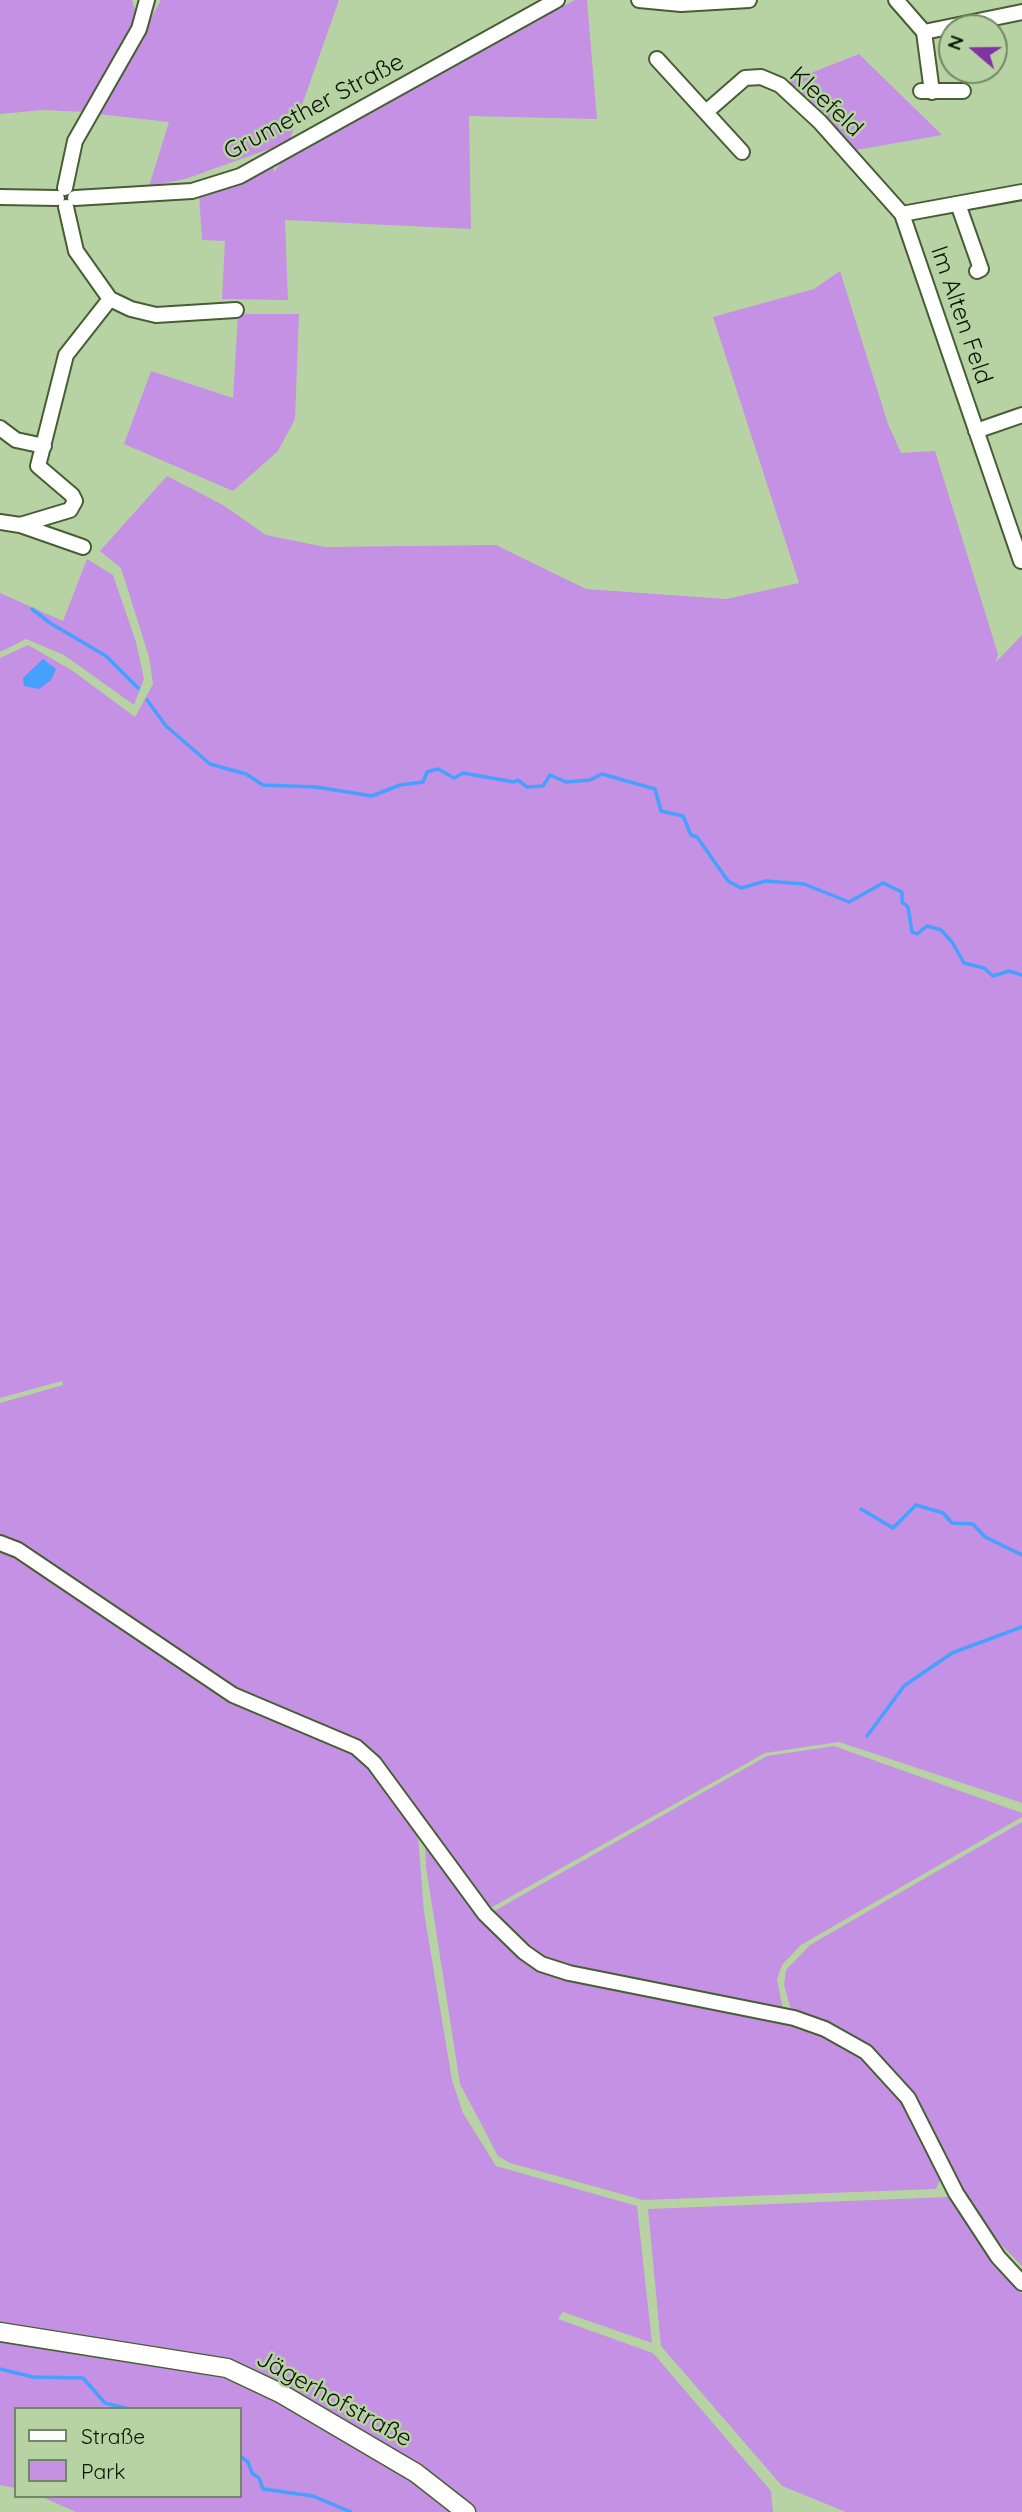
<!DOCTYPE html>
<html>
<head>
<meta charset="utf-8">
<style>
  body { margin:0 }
  #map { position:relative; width:1022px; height:2512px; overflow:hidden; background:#b8d3a3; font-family:Quicksand,sans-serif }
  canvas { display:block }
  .legend { position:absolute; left:14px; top:2407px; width:228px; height:91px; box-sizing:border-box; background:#b8d3a3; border:2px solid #738764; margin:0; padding:9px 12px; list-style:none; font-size:21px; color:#0c1505 }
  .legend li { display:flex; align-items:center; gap:14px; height:35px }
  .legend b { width:35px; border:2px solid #738764 }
  .north { position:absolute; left:938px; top:14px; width:70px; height:70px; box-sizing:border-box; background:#b8d3a3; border:2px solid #738764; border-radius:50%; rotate:290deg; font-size:19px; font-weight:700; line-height:28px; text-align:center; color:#0c1505 }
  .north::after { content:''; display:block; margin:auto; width:24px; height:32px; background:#7f33a5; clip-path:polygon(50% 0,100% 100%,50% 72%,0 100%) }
</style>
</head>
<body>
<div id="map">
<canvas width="1022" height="2512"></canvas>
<ul class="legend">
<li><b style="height:9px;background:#fff"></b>Straße</li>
<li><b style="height:19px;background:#c491e4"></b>Park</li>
</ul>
<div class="north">N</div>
</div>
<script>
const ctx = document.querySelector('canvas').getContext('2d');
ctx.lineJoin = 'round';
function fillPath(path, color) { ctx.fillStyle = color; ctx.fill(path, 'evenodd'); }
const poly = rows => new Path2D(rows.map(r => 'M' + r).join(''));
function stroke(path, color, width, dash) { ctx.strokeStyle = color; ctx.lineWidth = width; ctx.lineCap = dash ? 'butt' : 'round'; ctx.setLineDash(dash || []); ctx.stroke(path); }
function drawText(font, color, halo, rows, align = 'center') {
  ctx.font = font + ' Quicksand,sans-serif'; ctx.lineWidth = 5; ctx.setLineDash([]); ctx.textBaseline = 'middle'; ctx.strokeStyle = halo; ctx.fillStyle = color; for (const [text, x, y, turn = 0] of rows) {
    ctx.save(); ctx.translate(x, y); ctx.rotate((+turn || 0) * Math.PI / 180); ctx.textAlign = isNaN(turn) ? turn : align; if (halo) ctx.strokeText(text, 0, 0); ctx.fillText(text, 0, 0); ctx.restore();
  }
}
fillPath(poly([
  [0,0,132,0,137,16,85,112,43,110,0,114],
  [161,0,339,0,289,142,185,179,149,186,169,122,98,114],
  [575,0,587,0,597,119,469,116,471,229,285,220,288,300,222,299,225,241,202,240,199,193,273,165,274,172,286,156],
  [859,54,942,135,856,150,788,82],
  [840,271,888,424,901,453,935,451,998,654,996,662,1022,635,1022,1803,839,1742,765,1753,487,1910,378,1762,235,1693,0,1539,0,1403,63,1385,62,1381,0,1398,0,658,28,645,73,671,135,717,153,684,149,657,121,568,100,551,167,476,223,505,266,535,325,547,496,545,586,589,726,599,799,583,713,317,814,289],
  [238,314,299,314,295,419,278,451,233,491,124,444,151,371,233,398],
  [87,559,113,575,136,642,144,679,134,705,64,655,26,639,0,652,0,593,63,621],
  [0,1547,21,1556,230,1700,354,1751,368,1766,409,1818,418,1836,424,1912,452,2080,463,2113,496,2166,637,2206,652,2343,563,2312,558,2319,653,2353,771,2491,773,2512,76,2512,40,2496,240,2496,240,2409,16,2409,16,2488,0,2485],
  [834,1746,1022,1813,1022,1817,801,1945,782,1965,777,1979,783,2010,573,1969,533,1953,489,1914,767,1756],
  [1022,1822,1022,2266,982,2225,958,2186,919,2107,862,2043,827,2022,791,2010,784,1985,786,1970,810,1945],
  [425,1837,527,1961,823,2031,865,2057,916,2119,941,2178,936,2189,643,2200,510,2163,498,2156,460,2084,426,1867],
  [948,2197,992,2263,1022,2294,1022,2512,846,2512,782,2486,661,2346,648,2209]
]), '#c491e4');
fillPath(poly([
  [43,659,56,669,51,680,39,689,24,686,23,678]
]), '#46a0fe');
stroke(poly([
  [32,609,50,623,106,656,138,688],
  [147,700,166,726,210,764,246,774,263,785,316,787,372,796,400,785,423,782,427,772,438,769,454,778,463,773,514,782,518,780,527,787,543,786,550,775,566,782,590,780,602,774,655,789,661,811,683,816,691,835,697,837,728,881,741,888,766,881,804,884,849,902,883,883,902,892,902,902,908,907,912,932,917,934,927,926,941,930,952,942,964,963,984,968,993,976,1009,971,1022,975],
  [861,1509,893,1528,916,1505,943,1513,952,1523,973,1524,985,1537,1022,1555],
  [867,1736,904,1686,952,1653,1022,1627],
  [0,2369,33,2377,83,2378,105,2403,129,2409],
  [240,2456,248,2462,252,2473,259,2478,263,2489,313,2496,351,2512]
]), '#46a0fe', 3.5);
const minor = poly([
  [639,0,681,4,749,0],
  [896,0,924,32],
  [924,32,1022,12],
  [924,32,932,92],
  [657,59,742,152],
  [921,91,963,91],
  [706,112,745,78,761,77,780,85,820,122,902,214,1021,561],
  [65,188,75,141,139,29,147,0],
  [0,197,57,198],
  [75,198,192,191,240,176,557,0],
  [958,204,981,269,977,271],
  [66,207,76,251,110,299,131,309,156,315,236,310],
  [902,214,1022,192],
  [0,428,16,440,44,446],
  [976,431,1022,415],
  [0,522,20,525,83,547],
  [20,525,70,510,75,501,72,495,38,466,66,355,110,299],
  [0,1543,18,1550,233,1695,356,1747,374,1763,485,1914,524,1952,541,1964,569,1973,794,2018,825,2029,866,2052,908,2098,956,2193,998,2257,1022,2283]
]);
const major = poly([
  [0,2332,227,2368,280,2393,416,2473,466,2512]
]);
stroke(minor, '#475e34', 18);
stroke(major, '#475e34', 21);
stroke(minor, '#fff', 14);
stroke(major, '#fff', 18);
drawText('24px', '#0c1505', '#b8d3a3', [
  ["Kleefeld",826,102,43],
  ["Grumether Straße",314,107,-28],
  ["Im Alten Feld",961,315,71],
  ["Jägerhofstraße",334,2399,29]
]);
</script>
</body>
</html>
